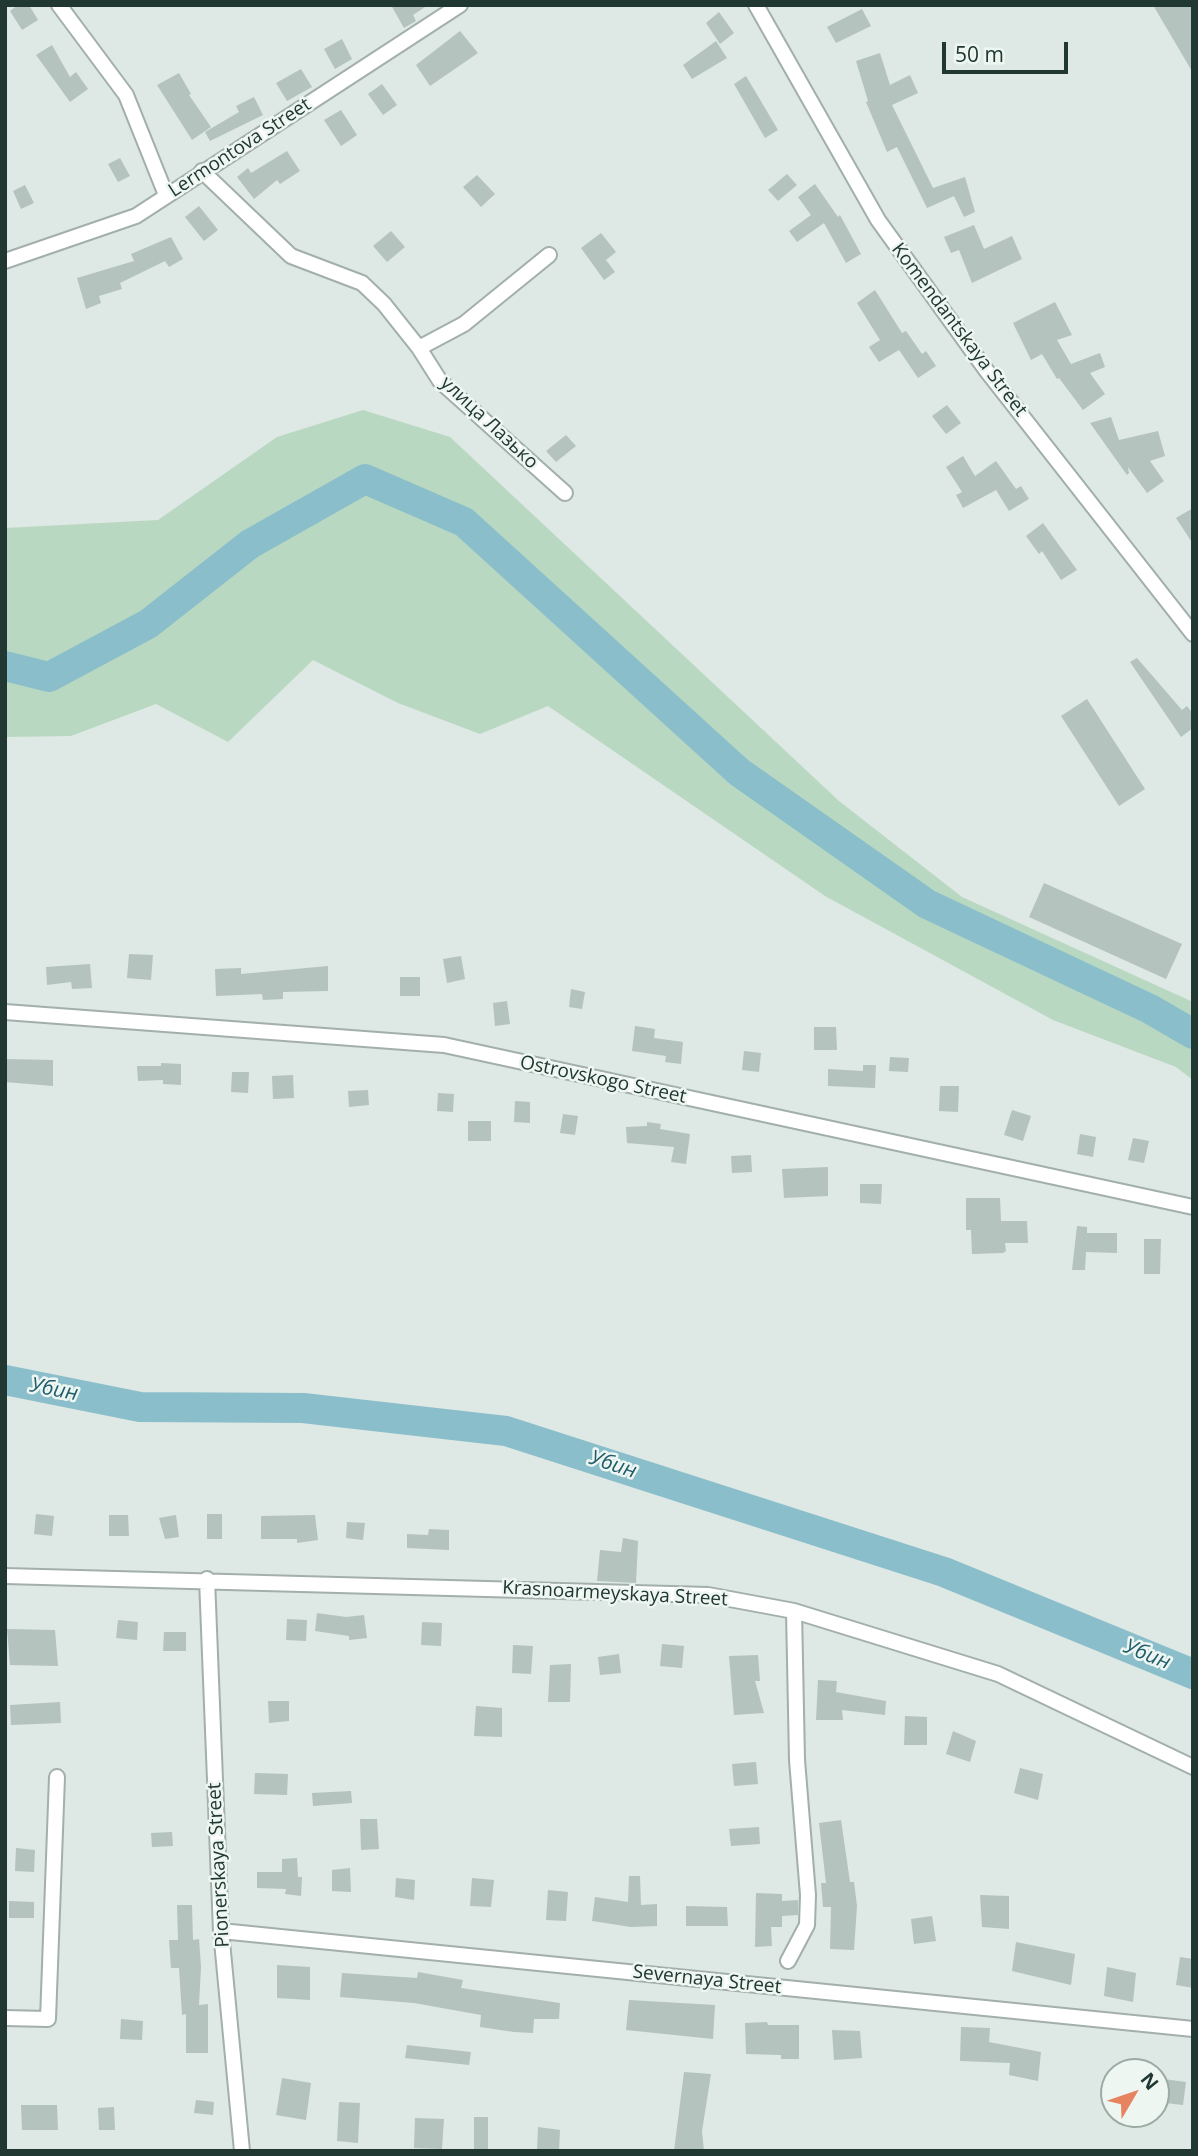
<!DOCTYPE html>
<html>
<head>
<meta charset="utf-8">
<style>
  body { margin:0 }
  #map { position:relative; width:1198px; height:2156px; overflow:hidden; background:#dee8e4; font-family:"Open Sans",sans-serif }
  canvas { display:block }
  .frame { position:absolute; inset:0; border:7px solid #213731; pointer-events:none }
  .north { position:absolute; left:1100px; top:2058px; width:70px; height:70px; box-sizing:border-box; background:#eef6f2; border:2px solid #9caaa5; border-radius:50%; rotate:51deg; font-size:19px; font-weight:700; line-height:28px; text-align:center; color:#213731 }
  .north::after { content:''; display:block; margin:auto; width:24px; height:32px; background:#e5845f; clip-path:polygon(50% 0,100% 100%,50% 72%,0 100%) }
  .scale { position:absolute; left:942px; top:42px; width:126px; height:32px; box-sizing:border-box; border:4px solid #213731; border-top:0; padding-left:9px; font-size:21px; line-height:24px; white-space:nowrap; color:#213731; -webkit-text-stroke:5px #eef6f2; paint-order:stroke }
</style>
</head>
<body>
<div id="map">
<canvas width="1198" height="2156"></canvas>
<div class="frame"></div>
<div class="north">N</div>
<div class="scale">50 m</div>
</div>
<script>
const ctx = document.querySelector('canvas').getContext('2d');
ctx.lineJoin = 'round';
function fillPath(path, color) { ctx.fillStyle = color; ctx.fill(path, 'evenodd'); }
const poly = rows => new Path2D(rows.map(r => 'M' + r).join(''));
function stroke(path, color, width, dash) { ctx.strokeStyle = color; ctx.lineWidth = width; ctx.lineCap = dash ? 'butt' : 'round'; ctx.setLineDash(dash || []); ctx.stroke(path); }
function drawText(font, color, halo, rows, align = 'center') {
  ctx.font = font + ' "Open Sans",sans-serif'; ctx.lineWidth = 5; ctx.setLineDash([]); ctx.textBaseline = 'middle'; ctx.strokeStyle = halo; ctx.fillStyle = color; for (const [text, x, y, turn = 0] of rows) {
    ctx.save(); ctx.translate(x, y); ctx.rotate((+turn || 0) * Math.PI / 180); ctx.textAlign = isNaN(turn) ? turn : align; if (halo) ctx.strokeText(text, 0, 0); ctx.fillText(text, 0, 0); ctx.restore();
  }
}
fillPath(poly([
  [363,410,450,437,839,801,962,897,1193,1002,1193,1080,1176,1067,1053,1020,825,896,548,706,480,734,398,703,313,660,228,742,156,704,71,736,5,737,5,528,158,520,277,437]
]), '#b9d8c2');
stroke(poly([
  [5,666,49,677,148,624,250,544,365,479,464,522,739,772,927,904,1150,1009,1193,1034],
  [5,1380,140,1407,303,1408,506,1431,944,1572,1193,1674]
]), '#8abeca', 30);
fillPath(poly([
  [18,5,29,5,38,20,22,30,10,11],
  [391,5,428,5,413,15,416,21,404,28],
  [1153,5,1193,5,1193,73],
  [862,9,871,26,836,43,827,27],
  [719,12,734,33,720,44,706,23],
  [460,31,478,53,430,86,416,65],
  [342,39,352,59,335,69,324,49],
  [716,41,727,58,692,79,683,65],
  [52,45,70,77,76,72,88,89,70,102,36,55],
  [880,53,890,85,910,75,918,93,892,105,933,188,965,177,975,212,964,217,954,196,927,208,897,147,887,152,866,102,868,101,856,61],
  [301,69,312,87,287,101,276,83],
  [179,73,191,94,189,95,211,127,192,140,157,85],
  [746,76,778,130,765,138,734,84],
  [382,84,397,105,383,115,368,94],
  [254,97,263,115,210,141,205,132,239,112,236,106],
  [341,110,357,135,341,146,324,120],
  [287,151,300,171,280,184,277,180,254,199,237,177,248,168,251,173],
  [120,158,130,176,118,182,108,164],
  [787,174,797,185,778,201,768,190],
  [477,175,495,194,481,207,463,187],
  [815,184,838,217,840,215,861,254,846,263,824,223,797,242,789,231,811,215,798,197],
  [25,185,34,203,21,209,13,191],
  [199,206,218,230,204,241,185,217],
  [974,225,984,249,1012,236,1022,259,972,283,959,250,951,253,944,237],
  [391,231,405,247,387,262,373,246],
  [601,233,616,252,606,260,615,272,604,280,581,248],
  [171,237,183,259,169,267,165,261,120,283,122,289,99,296,101,303,86,309,77,278,134,261,131,254],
  [875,290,902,333,906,331,922,354,926,351,936,366,918,378,899,350,879,362,869,347,880,340,857,303],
  [1055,302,1072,335,1057,340,1071,364,1100,353,1105,367,1090,373,1105,394,1083,410,1059,378,1057,379,1042,354,1031,360,1013,323],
  [947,405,961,423,946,434,932,416],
  [1111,417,1119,440,1158,431,1165,456,1150,461,1164,481,1147,493,1128,467,1129,473,1127,475,1090,423],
  [566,435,576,446,556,462,546,451],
  [963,456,975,476,996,461,1016,489,1021,486,1029,499,1009,511,996,490,963,508,956,495,962,492,946,467],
  [1193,508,1193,544,1176,518],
  [1043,523,1077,570,1061,580,1042,551,1039,554,1026,536],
  [1137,658,1182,710,1187,706,1193,714,1193,728,1181,737,1130,662],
  [1087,699,1145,789,1119,806,1061,716],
  [1044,883,1182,944,1166,979,1029,917],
  [129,954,153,955,151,980,127,978],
  [461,956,465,979,447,983,443,959],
  [90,964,92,988,72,989,71,982,47,985,46,967],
  [328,966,328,991,283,992,283,999,263,1000,262,994,216,996,215,969,241,968,241,974],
  [400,977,420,977,420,996,400,996],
  [571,989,585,992,582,1009,569,1007],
  [507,1001,510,1024,495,1026,493,1003],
  [635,1026,655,1029,654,1038,683,1042,681,1064,665,1062,666,1056,632,1051],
  [814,1027,836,1027,837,1050,814,1050],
  [744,1051,761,1053,759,1072,742,1070],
  [890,1057,909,1058,908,1072,889,1071],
  [5,1059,53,1060,53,1086,5,1082],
  [161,1063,181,1064,181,1085,163,1084,163,1080,138,1081,137,1066,161,1066],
  [863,1065,876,1065,875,1088,828,1086,828,1069,863,1071],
  [232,1072,249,1072,248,1093,231,1092],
  [293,1075,294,1098,273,1099,272,1076],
  [940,1086,959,1086,958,1112,939,1111],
  [368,1090,369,1105,349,1107,348,1091],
  [438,1093,454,1094,453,1112,437,1111],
  [515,1101,530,1102,530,1123,514,1122],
  [1012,1110,1031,1116,1023,1141,1004,1135],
  [563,1114,578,1116,575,1135,560,1133],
  [468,1121,491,1121,491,1141,468,1141],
  [647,1122,661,1124,660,1129,690,1134,686,1164,671,1162,674,1147,627,1143,626,1127,647,1126],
  [1080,1134,1096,1137,1093,1157,1077,1154],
  [1133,1138,1149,1141,1144,1163,1128,1160],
  [751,1155,752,1172,732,1173,731,1156],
  [828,1167,828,1196,784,1198,782,1169],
  [860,1184,882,1184,881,1204,860,1203],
  [966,1198,1000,1198,1001,1221,1027,1221,1028,1243,1005,1243,1006,1251,1003,1253,972,1254,971,1230,966,1230],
  [1077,1226,1087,1227,1087,1233,1117,1233,1117,1253,1086,1252,1085,1270,1072,1270],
  [1144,1239,1161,1239,1160,1274,1144,1274],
  [36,1514,54,1516,52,1536,34,1534],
  [207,1514,222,1514,222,1539,207,1539],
  [109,1515,128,1515,129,1536,109,1536],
  [176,1515,179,1537,165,1539,159,1518],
  [315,1515,318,1540,297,1543,297,1539,261,1539,261,1516],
  [347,1522,365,1523,363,1540,346,1538],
  [429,1529,449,1530,449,1550,407,1548,407,1534,428,1535],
  [623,1538,638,1541,636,1583,597,1581,600,1550,621,1552],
  [317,1613,346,1617,364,1615,367,1638,349,1640,349,1636,315,1631],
  [287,1619,307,1620,306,1641,286,1640],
  [118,1620,138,1622,137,1640,116,1638],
  [422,1622,442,1623,441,1646,421,1645],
  [7,1629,55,1630,58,1666,10,1665],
  [164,1632,186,1632,186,1651,163,1651],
  [662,1644,684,1646,682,1668,660,1666],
  [513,1645,533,1646,531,1674,512,1673],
  [619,1654,621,1673,600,1675,598,1657],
  [758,1655,760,1681,755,1681,764,1713,734,1715,729,1656],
  [571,1664,570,1702,548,1702,550,1665],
  [818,1680,837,1681,836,1692,886,1701,885,1715,842,1710,843,1720,816,1720],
  [268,1701,289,1701,289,1721,269,1723],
  [60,1702,61,1723,11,1725,10,1705],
  [476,1706,502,1708,502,1737,474,1736],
  [905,1716,927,1717,927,1745,904,1745],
  [953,1731,976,1741,970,1762,946,1754],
  [756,1762,758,1784,734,1786,732,1764],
  [1020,1768,1043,1774,1038,1800,1014,1793],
  [255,1773,288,1774,287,1795,254,1794],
  [351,1791,352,1803,313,1806,312,1793],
  [360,1819,377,1819,379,1849,361,1850],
  [841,1820,850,1882,854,1882,857,1906,854,1950,830,1949,831,1907,823,1907,821,1883,826,1883,819,1823],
  [759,1827,760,1844,731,1846,729,1829],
  [172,1832,173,1846,152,1847,151,1833],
  [16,1848,35,1850,34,1872,15,1871],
  [297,1858,298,1877,302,1877,301,1896,285,1894,286,1889,257,1888,257,1872,282,1872,282,1859],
  [350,1868,351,1892,332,1891,332,1870],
  [629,1876,640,1876,641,1905,657,1904,657,1926,631,1927,592,1921,595,1897,628,1902],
  [396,1878,415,1880,414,1900,395,1897],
  [472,1878,494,1880,491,1907,470,1906],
  [548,1890,568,1892,566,1921,546,1920],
  [756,1893,782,1894,782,1901,798,1900,798,1915,782,1916,782,1927,771,1927,772,1946,755,1947],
  [980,1895,1009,1896,1009,1929,982,1927],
  [9,1901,34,1902,34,1918,9,1918],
  [177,1905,192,1905,193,1940,199,1939,201,1967,199,2005,208,2004,208,2053,186,2053,186,2014,182,2015,179,1968,171,1968,169,1940,178,1940],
  [686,1906,727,1907,728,1926,686,1926],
  [932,1916,936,1941,914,1944,911,1919],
  [1016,1942,1075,1954,1071,1985,1012,1971],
  [1180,1957,1193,1959,1193,1988,1176,1985],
  [277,1965,310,1967,310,2000,277,1998],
  [1107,1967,1136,1973,1133,2002,1104,1996],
  [418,1972,463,1980,461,1988,560,2003,559,2019,534,2019,533,2033,514,2032,480,2027,481,2015,414,2003,340,1997,342,1973,417,1978],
  [629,2000,715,2005,713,2039,626,2030],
  [121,2019,143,2021,142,2040,120,2039],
  [767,2022,768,2025,799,2025,799,2059,781,2059,781,2055,746,2054,745,2023],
  [961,2027,990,2028,989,2042,1041,2052,1038,2081,1009,2075,1010,2063,960,2061],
  [832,2030,860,2031,862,2058,834,2060],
  [407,2045,471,2052,469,2065,405,2058],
  [684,2072,711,2074,702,2131,704,2151,674,2151],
  [282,2078,311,2083,306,2120,276,2115],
  [1156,2078,1186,2082,1183,2105,1156,2102],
  [196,2100,214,2102,213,2115,194,2113],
  [339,2102,360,2103,358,2143,337,2141],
  [21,2105,57,2105,58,2130,22,2130],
  [114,2107,115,2130,99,2130,98,2108],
  [474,2117,488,2117,488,2151,474,2151],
  [415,2118,444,2119,442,2149,414,2148],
  [538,2127,560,2130,559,2151,537,2151]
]), '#b4c3bd');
const minor = poly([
  [59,5,126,95,166,195],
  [756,5,878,220,986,370,1193,634],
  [202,171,291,256,362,283,384,304,419,348,440,381,565,493],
  [5,261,136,216,460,5],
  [419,348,464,324,549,255],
  [5,1012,444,1045,1193,1207],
  [5,1576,708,1595,794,1611,998,1674,1193,1767],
  [207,1579,221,1931,242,2151],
  [221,1931,1193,2029],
  [788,1961,807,1925,808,1895,797,1760,794,1611],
  [5,2018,48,2019,57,1777]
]);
stroke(minor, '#a2afab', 18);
stroke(minor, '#fff', 14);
drawText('19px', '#213731', '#eef6f2', [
  ["Lermontova Street",240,148,-33],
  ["Komendantskaya Street",959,330,53],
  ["улица Лазько",489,423,43],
  ["Ostrovskogo Street",603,1080,12],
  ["Krasnoarmeyskaya Street",615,1594,3],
  ["Pionerskaya Street",219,1865,-93],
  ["Severnaya Street",707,1980,6]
]);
drawText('italic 21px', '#215e6d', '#eef6f2', [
  ["Убин",54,1390,11],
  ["Убин",613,1465,18],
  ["Убин",1147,1655,22]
]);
</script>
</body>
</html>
